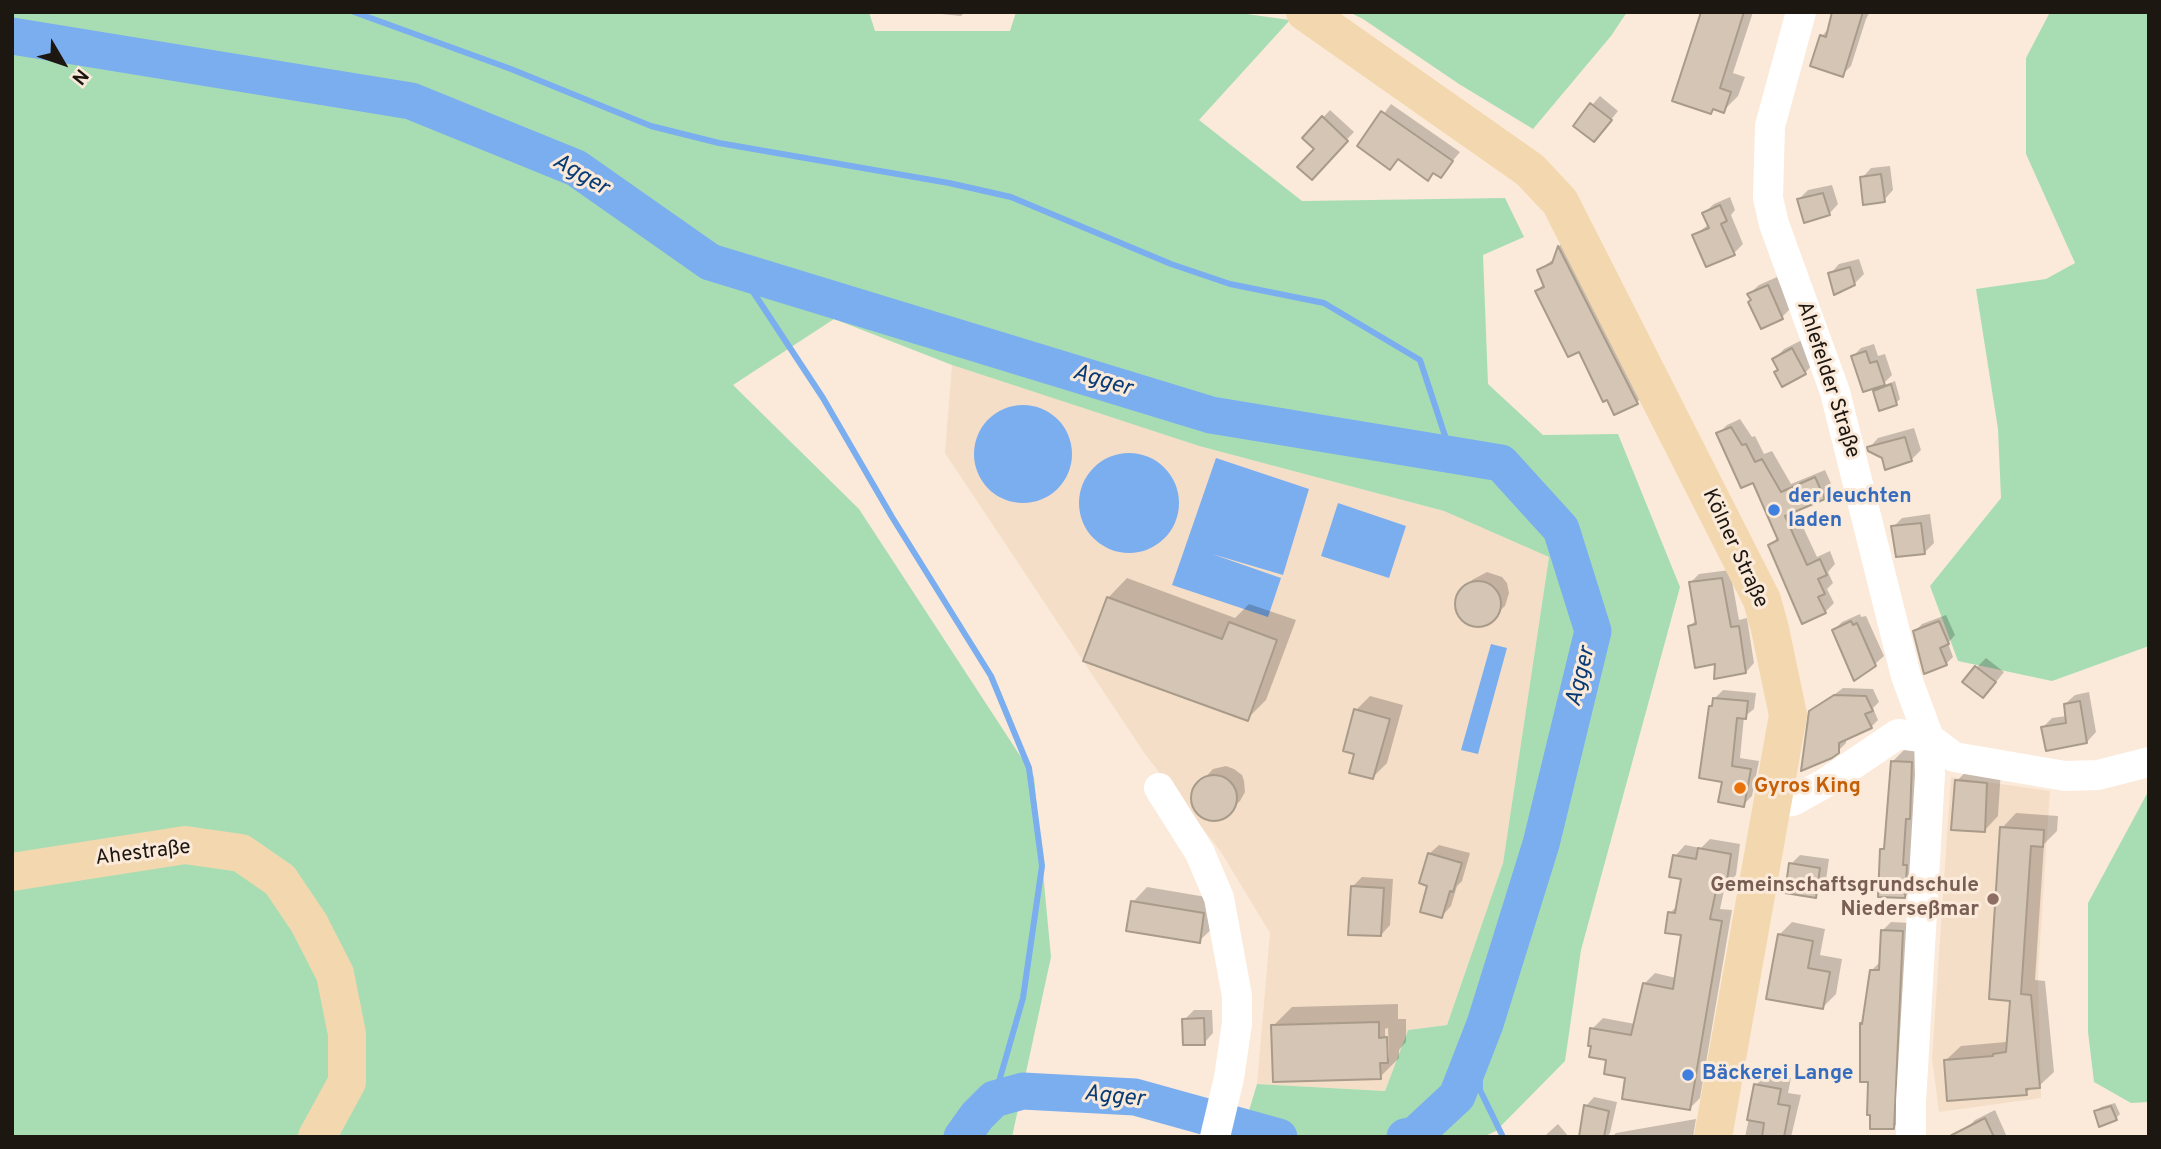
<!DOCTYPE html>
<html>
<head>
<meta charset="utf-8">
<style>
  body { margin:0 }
  #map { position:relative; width:2161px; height:1149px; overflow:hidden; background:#fbead9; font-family:Overpass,sans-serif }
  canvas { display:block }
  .frame { position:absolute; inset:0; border:14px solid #1d1711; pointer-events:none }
  .north { position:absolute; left:28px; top:28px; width:70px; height:70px; -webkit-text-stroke:5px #fbead9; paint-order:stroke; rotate:129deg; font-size:19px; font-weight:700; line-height:28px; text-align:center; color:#1d1711 }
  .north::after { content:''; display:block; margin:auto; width:24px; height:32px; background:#1d1711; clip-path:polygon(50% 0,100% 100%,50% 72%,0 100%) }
</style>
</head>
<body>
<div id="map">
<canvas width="2161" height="1149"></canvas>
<div class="frame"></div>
<div class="north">N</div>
</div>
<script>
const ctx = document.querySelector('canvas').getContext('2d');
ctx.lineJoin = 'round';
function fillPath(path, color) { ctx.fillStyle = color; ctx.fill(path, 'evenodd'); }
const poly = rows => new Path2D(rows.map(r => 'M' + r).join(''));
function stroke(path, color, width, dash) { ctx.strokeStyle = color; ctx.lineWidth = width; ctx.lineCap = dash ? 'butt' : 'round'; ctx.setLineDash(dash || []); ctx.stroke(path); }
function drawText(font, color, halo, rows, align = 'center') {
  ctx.font = font + ' Overpass,sans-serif'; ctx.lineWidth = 6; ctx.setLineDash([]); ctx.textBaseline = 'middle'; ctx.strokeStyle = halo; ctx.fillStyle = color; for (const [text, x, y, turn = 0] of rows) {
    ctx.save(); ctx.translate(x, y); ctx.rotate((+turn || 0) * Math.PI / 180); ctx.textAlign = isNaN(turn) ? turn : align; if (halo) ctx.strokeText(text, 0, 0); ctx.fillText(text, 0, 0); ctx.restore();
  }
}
fillPath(poly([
  [952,365,1199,446,1444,511,1549,557,1503,863,1447,1025,1408,1030,1385,1091,1257,1084,1270,933,1221,852,1145,754,945,453],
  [1951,777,2050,791,2038,973,2041,1098,1939,1112,1932,1058]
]), '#f5dec8');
fillPath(poly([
  [12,12,869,12,875,31,1010,31,1016,12,1232,12,1290,20,1199,120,1302,201,1505,198,1524,237,1483,255,1488,384,1543,435,1618,434,1680,587,1581,950,1565,1061,1496,1131,1483,1137,1241,1137,1257,1084,1385,1091,1408,1030,1447,1025,1503,863,1549,557,1444,511,1199,446,952,365,834,319,733,385,859,509,1034,777,1051,957,1012,1137,12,1137],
  [1349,12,1627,12,1611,36,1533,129,1459,84,1363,19],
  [2050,12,2149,12,2149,646,2052,681,1958,661,1930,586,2001,498,1998,429,1976,289,2046,279,2075,263,2026,154,2026,58],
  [2149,790,2149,1102,2131,1103,2094,1082,2088,1032,2088,903]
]), '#a8ddb4');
fillPath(poly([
  '974 454a49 49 0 1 1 98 0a49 49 0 1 1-98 0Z',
  '1079 503a50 50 0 1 1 100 0a50 50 0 1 1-100 0Z',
  [1216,458,1309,489,1283,575,1212,554,1281,578,1268,617,1172,585],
  [1338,503,1406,526,1389,578,1321,556],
  [1491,644,1507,648,1478,754,1461,750]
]), '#7baeef');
fillPath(poly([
  [922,12,965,12,961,16],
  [1703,12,1753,12,1733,73,1745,77,1738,96,1723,111,1715,108,1711,112],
  [1834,12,1870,12,1866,19,1851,66,1842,75,1822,36,1830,27],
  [1600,96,1618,111,1602,131,1592,105],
  [1391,104,1460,152,1440,176,1399,157,1360,146],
  [1330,110,1354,132,1311,177,1316,148,1304,138],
  [1890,166,1893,190,1884,200,1862,178,1871,168],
  [1832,185,1838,204,1829,214,1799,199,1808,190],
  [1730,197,1735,210,1731,215,1743,244,1734,253,1694,236,1709,224,1704,213,1714,204],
  [1567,238,1646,393,1637,402,1580,349,1537,291,1545,283,1539,270,1555,258,1559,246],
  [1859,259,1864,274,1854,284,1830,274,1839,264],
  [1777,277,1791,308,1782,317,1749,294,1759,285],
  [1802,340,1814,363,1805,373,1780,370,1774,359,1784,349],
  [1874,344,1878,356,1885,354,1892,375,1880,387,1895,381,1900,399,1896,403,1875,392,1883,384,1853,356,1861,348],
  [1740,419,1752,437,1755,436,1764,454,1772,451,1791,484,1825,470,1833,488,1824,497,1795,510,1817,557,1830,551,1835,564,1828,572,1833,583,1827,589,1834,603,1825,612,1770,546,1778,537,1754,480,1718,434,1727,425],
  [1914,428,1921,450,1911,460,1883,457,1869,448,1878,438],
  [1930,514,1934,543,1924,553,1893,527,1902,518],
  [1730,570,1739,620,1747,618,1754,663,1746,672,1717,662,1690,626,1697,619,1691,582,1699,574],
  [1487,572,1502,577,1507,583,1509,593,1505,606,1487,622,1479,624,1464,619,1458,611,1457,604,1462,590,1472,580],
  [1127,578,1235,618,1249,604,1296,620,1266,700,1247,719,1108,598],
  [1860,614,1861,617,1866,616,1884,656,1875,664,1834,630,1842,622],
  [1946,615,1955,635,1948,643,1953,657,1946,664,1915,631,1922,624],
  [1986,658,2004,672,1992,687,1977,667],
  [1843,688,1873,689,1879,702,1873,708,1878,720,1871,727,1846,738,1846,743,1838,751,1811,712],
  [1723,690,1756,693,1754,709,1744,717,1740,758,1759,761,1752,796,1743,805,1724,781,1710,707,1714,699],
  [2089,692,2096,732,2087,742,2043,727,2052,718,2067,716,2065,704,2075,695],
  [1370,696,1403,705,1387,763,1373,777,1356,753,1356,710],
  [1905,749,1924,750,1917,884,1905,897,1882,850,1886,846,1893,761],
  [1226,766,1234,769,1242,775,1244,781,1245,792,1240,801,1225,815,1211,819,1201,814,1196,809,1193,799,1194,790,1213,769],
  [1971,766,2001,769,1998,816,1984,831,1957,781],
  [2016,813,2058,816,2057,831,2044,844,2035,980,2045,981,2054,1072,2039,1086,2033,1086,2026,1093,1946,1060,1961,1046,2006,1042,2009,1040,2012,999,2002,828],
  [1710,839,1740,844,1736,875,1725,886,1720,909,1732,910,1700,1098,1689,1109,1627,1076,1593,1045,1592,1029,1603,1018,1635,1024,1644,984,1655,973,1676,978,1683,934,1670,913,1679,904,1683,878,1675,856,1685,845,1701,848],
  [1439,845,1470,853,1462,881,1457,886,1451,906,1442,916,1429,884,1429,854],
  [1800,855,1829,859,1825,887,1815,896,1791,864],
  [1362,877,1393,879,1390,925,1381,935,1352,887],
  [1147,887,1218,899,1214,927,1199,941,1133,902],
  [1792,922,1825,929,1820,955,1842,959,1836,994,1822,1008,1779,935],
  [1891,922,1911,923,1901,1119,1893,1128,1870,1080,1862,1024,1864,1022,1871,971,1881,961,1883,930],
  [1398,1004,1398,1019,1406,1019,1406,1042,1399,1050,1399,1058,1380,1077,1273,1026,1292,1007],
  [1388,1028,1389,1057,1386,1060,1385,1029],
  [1194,1010,1212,1010,1213,1033,1204,1043,1184,1020],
  [1767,1073,1791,1078,1788,1093,1801,1095,1791,1137,1745,1137,1756,1085],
  [1594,1097,1617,1102,1610,1133,1607,1137,1581,1137,1586,1106],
  [2115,1103,2120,1114,2116,1118,2096,1111,2101,1107],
  [1995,1110,2007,1137,1968,1137,1965,1130,1975,1120],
  [1696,1119,1693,1137,1612,1137,1616,1133],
  [1558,1124,1569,1137,1544,1137,1547,1134]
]), '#0003');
stroke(poly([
  [354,12,511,69,651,126,719,143,949,183,1011,197,1171,264,1230,284,1324,303,1420,360,1451,454],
  [740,272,823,398,892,517,991,676,1029,768,1042,866,1023,998,994,1099],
  [1469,1062,1480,1080,1480,1090,1503,1137]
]), '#7baeef', 6);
stroke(poly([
  [12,36,411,101,576,168,710,262,1211,415,1501,463,1561,529,1593,631,1541,844,1485,1024,1457,1096,1415,1135,1405,1137],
  [962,1137,977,1116,994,1099,1023,1091,1135,1097,1279,1137]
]), '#7baeef', 37);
const building = poly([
  [1701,12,1744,12,1720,88,1731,92,1724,113,1713,109,1711,114,1672,101,1701,12],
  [1832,12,1863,12,1843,77,1810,66,1820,35,1826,37,1832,12],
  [1590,103,1612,120,1594,142,1573,126,1590,103],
  [1381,111,1453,161,1441,178,1433,173,1428,181,1398,159,1390,170,1357,146,1381,111],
  [1322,116,1348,141,1312,180,1297,167,1314,149,1302,138,1322,116],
  [1881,174,1885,202,1863,205,1860,177,1881,174],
  [1823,193,1830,215,1804,223,1797,199,1823,193],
  [1720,205,1727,221,1721,224,1735,255,1706,267,1692,235,1709,228,1702,213,1720,205],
  [1558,246,1638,404,1614,415,1607,400,1603,402,1579,352,1568,357,1535,291,1544,287,1537,270,1552,263,1558,246],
  [1850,267,1855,285,1834,295,1828,273,1850,267],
  [1768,285,1783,319,1761,329,1748,302,1751,300,1747,294,1768,285],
  [1792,348,1806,374,1782,387,1774,372,1778,370,1772,359,1792,348],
  [1866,351,1870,363,1877,361,1885,385,1863,392,1851,356,1866,351],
  [1891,384,1897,405,1879,411,1873,391,1891,384],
  [1731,427,1742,445,1746,444,1755,462,1762,459,1781,492,1815,477,1825,499,1785,516,1807,565,1820,559,1827,575,1818,579,1825,594,1818,597,1826,613,1802,624,1768,545,1778,540,1753,483,1741,488,1716,433,1731,427],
  [1905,437,1912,461,1885,470,1882,458,1868,451,1867,447,1905,437],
  [1921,523,1925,554,1896,557,1891,526,1921,523],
  [1722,578,1731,627,1739,626,1746,673,1714,679,1715,664,1695,668,1688,626,1696,624,1689,582,1722,578],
  '1455 604a23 23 0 1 1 46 0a23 23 0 1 1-46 0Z',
  [1107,597,1222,639,1229,622,1277,640,1248,721,1083,661,1107,597],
  [1851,621,1853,625,1857,623,1876,666,1854,681,1832,630,1851,621],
  [1939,621,1949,644,1940,648,1947,665,1924,674,1913,631,1939,621],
  [1975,666,1996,682,1983,698,1962,682,1975,666],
  [1834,695,1866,696,1873,711,1865,714,1872,728,1839,743,1839,753,1832,758,1801,771,1809,711,1834,695],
  [1713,698,1748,701,1746,719,1737,718,1732,766,1751,769,1744,807,1718,802,1722,782,1699,778,1709,706,1712,706,1713,698],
  [2080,701,2087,743,2046,751,2041,727,2066,723,2064,704,2080,701],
  [1354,709,1390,719,1373,779,1349,773,1354,754,1343,751,1354,709],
  [1891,761,1912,762,1910,819,1906,819,1903,865,1907,865,1905,898,1878,897,1880,849,1884,849,1891,761],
  '1191 798a23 23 0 1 1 46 0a23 23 0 1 1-46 0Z',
  [1955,780,1987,783,1985,832,1951,830,1955,780],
  [2000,827,2044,830,2043,847,2031,846,2021,994,2031,995,2040,1088,2026,1089,2027,1095,1947,1101,1944,1060,1993,1056,1993,1054,2006,1052,2010,1001,1989,999,2000,827],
  [1698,848,1731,854,1726,887,1717,886,1710,919,1722,921,1690,1110,1622,1099,1625,1078,1604,1074,1606,1060,1589,1057,1591,1046,1588,1046,1590,1028,1631,1035,1643,983,1673,989,1681,935,1665,933,1668,912,1675,913,1681,879,1669,877,1673,855,1696,859,1698,848],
  [1428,853,1462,863,1453,892,1450,891,1442,918,1420,912,1427,886,1419,883,1428,853],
  [1789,863,1820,868,1816,898,1785,893,1789,863],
  [1351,886,1384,888,1381,936,1348,935,1351,886],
  [1131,901,1204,913,1200,943,1126,931,1131,901],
  [1881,930,1903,931,1894,1129,1870,1129,1870,1115,1867,1115,1868,1082,1860,1082,1860,1023,1862,1024,1870,970,1879,970,1881,930],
  [1778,934,1813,941,1808,968,1830,972,1823,1009,1766,999,1778,934],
  [1204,1018,1205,1045,1183,1045,1182,1019,1204,1018],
  [1379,1022,1379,1038,1387,1037,1388,1063,1380,1063,1381,1079,1273,1082,1271,1025,1379,1022],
  [1754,1084,1781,1089,1778,1104,1790,1106,1784,1137,1762,1137,1764,1123,1747,1120,1754,1084],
  [1584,1105,1609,1111,1604,1137,1579,1137,1584,1105],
  [2111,1106,2117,1120,2099,1127,2094,1111,2111,1106],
  [1985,1118,1994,1137,1948,1137,1985,1118]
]);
fillPath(building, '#d4c5b4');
stroke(building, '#a99b8a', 2);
stroke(poly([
  [1801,12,1770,126,1768,198,1774,224,1835,392,1906,676,1929,738,1930,774,1911,1102,1911,1137],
  [1929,738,1954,757,2065,776,2098,775,2149,762],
  [1159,788,1200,853,1219,898,1237,996,1237,1023,1229,1078,1215,1137],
  [1772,804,1793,801,1827,782,1898,734,1929,738]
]), '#fff', 30);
stroke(poly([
  [1305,12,1530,170,1560,202,1762,600,1770,629,1788,715,1713,1137],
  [12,872,185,845,241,853,280,880,309,923,335,974,347,1034,347,1082,317,1137]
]), '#f3d8af', 38);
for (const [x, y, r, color] of [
  [1774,510,7,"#3f7fe0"],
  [1740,788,7,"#e8710a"],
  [1993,899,7,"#8d6e63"],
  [1688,1075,7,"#3f7fe0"]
]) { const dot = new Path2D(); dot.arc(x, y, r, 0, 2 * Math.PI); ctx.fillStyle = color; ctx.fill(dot); stroke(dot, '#fbead9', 2.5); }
drawText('21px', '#1d1711', '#fbead9', [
  ["Ahlefelder Straße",1827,380,72],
  ["Kölner Straße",1734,549,65],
  ["Ahestraße",143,854,-7]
]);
drawText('bold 21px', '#366cbe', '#fbead9', [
  ["der leuchten",1788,498],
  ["laden",1788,522],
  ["Bäckerei Lange",1702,1075]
], 'left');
drawText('bold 21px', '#c56008', '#fbead9', [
  ["Gyros King",1754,788]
], 'left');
drawText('bold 21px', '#785e54', '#fbead9', [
  ["Gemeinschaftsgrundschule",1979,887],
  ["Niederseßmar",1979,911]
], 'right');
drawText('italic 23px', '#083c76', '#fbead9', [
  ["Agger",580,176,30],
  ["Agger",1102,382,17],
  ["Agger",1582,677,-76],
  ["Agger",1114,1098,6]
]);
</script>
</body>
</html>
